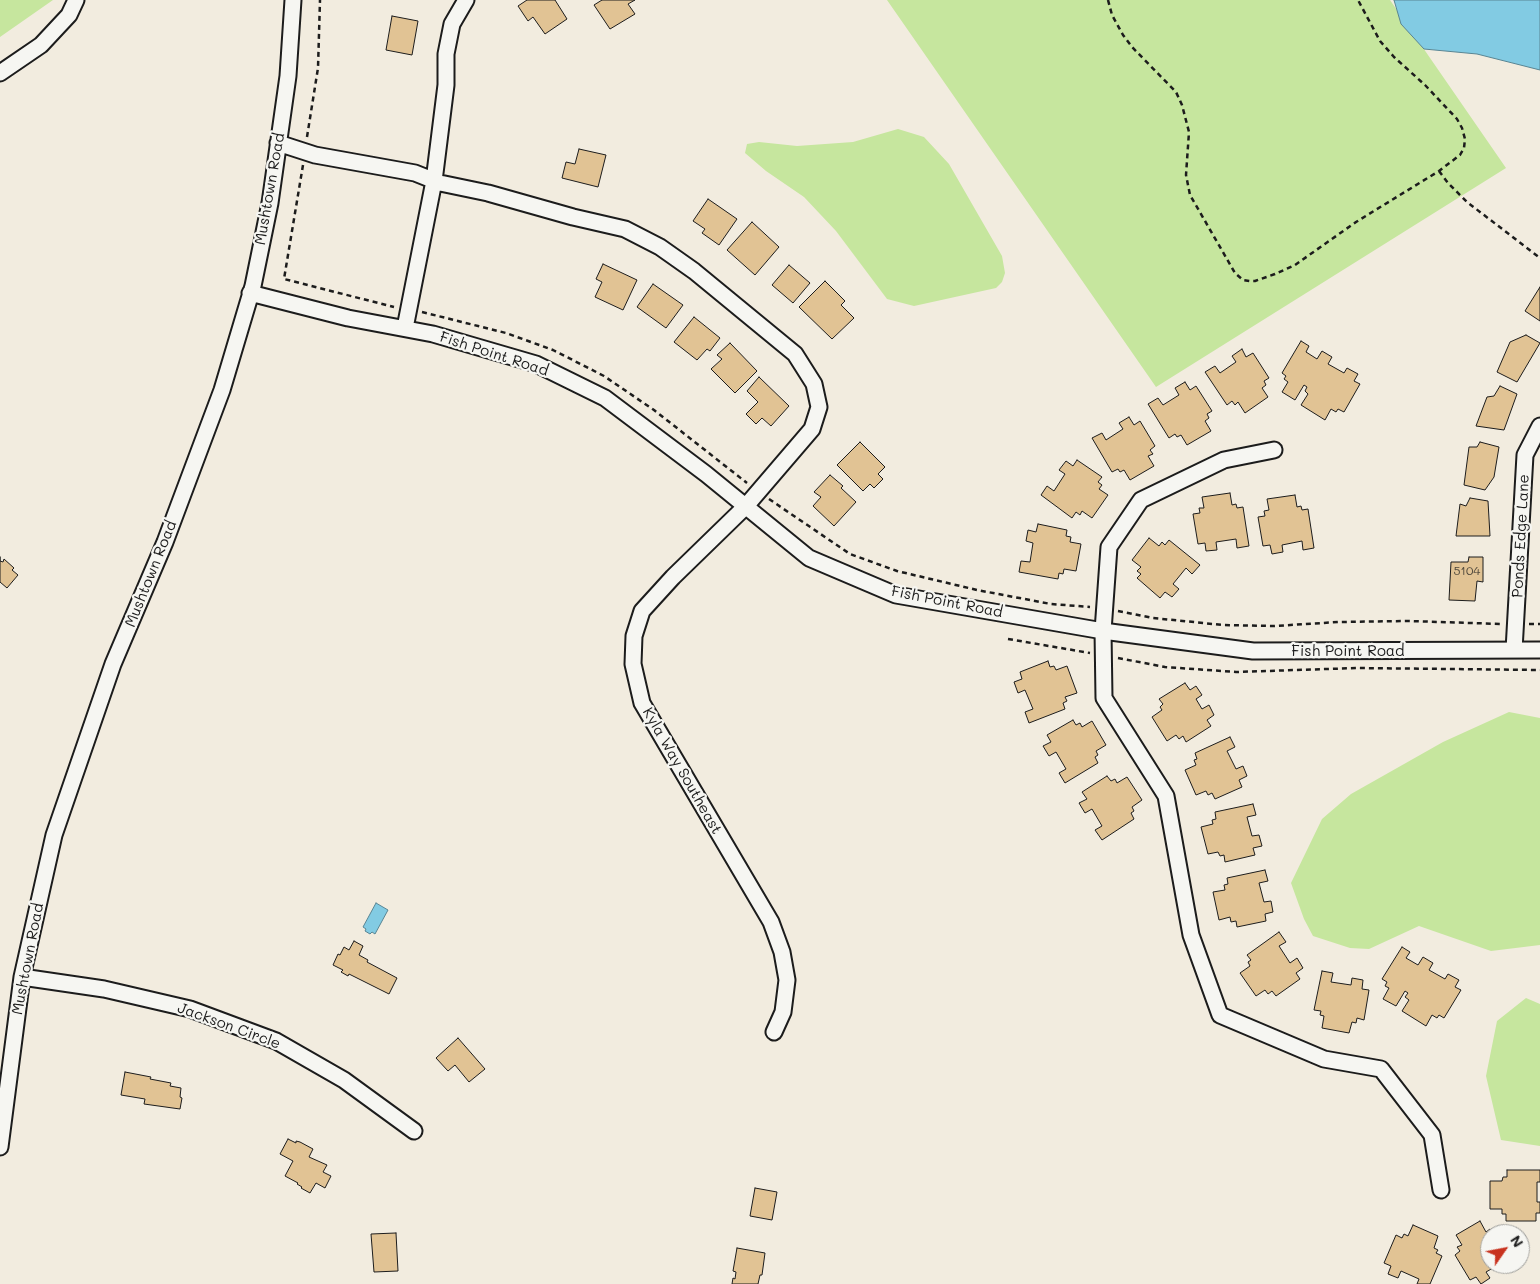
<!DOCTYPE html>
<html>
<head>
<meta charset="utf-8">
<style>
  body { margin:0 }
  #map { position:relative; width:1540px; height:1284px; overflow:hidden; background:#f2ecdf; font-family:Mali,sans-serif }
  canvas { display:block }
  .north { position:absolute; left:1480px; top:1224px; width:50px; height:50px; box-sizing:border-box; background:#f6f6f2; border:1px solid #9f9f9c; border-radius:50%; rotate:57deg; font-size:14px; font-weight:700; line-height:20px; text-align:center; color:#1c1c1c }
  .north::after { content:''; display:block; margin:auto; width:18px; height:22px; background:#c8321e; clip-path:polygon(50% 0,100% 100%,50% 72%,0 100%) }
</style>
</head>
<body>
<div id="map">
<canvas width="1540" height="1284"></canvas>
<div class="north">N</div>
</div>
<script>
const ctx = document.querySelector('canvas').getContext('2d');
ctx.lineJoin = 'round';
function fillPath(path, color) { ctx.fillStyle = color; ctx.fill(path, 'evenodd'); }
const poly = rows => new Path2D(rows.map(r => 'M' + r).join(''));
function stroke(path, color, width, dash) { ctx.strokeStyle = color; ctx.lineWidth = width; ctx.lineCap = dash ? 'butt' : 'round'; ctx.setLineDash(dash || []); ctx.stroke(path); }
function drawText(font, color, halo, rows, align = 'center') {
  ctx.font = font + ' Mali,sans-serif'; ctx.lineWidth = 4.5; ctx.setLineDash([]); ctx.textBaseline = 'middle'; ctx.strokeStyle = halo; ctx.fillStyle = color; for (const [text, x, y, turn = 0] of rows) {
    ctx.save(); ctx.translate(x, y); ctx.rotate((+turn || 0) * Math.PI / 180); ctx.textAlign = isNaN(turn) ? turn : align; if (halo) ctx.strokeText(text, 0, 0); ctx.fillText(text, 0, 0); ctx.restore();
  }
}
fillPath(poly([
  [0,0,53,0,0,37],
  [887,0,1390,0,1506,168,1156,387],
  [898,129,924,137,949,164,1002,256,1005,273,1002,282,996,288,914,306,887,299,836,231,804,197,766,171,745,153,747,144,759,142,797,146,853,142],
  [1509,712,1540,718,1540,945,1491,951,1419,926,1369,949,1350,948,1313,936,1304,919,1291,883,1322,819,1351,794,1443,742],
  [1526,998,1540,1004,1540,1146,1501,1140,1486,1076,1497,1021]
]), '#c6e69e');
const water = poly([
  [1394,0,1540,0,1540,70,1477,54,1424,49,1401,24,1394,0],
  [376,903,388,910,375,934,372,932,370,934,365,931,366,929,363,927,376,903]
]);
fillPath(water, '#82cbe3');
stroke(water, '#598593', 1);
const building = poly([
  [527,0,555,0,567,19,545,34,533,17,528,21,518,6,527,0],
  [602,0,635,0,628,4,635,14,610,29,594,5,602,0],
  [392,16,418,21,412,55,386,50,392,16],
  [579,149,606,155,598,187,562,178,566,162,575,164,579,149],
  [708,199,737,219,719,245,702,233,705,229,693,221,708,199],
  [752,222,779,247,755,275,727,250,752,222],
  [603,264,637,280,623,310,595,297,602,282,596,279,603,264],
  [789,265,810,283,793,303,772,285,789,265],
  [825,281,845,301,841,305,854,318,832,339,799,307,825,281],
  [653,284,683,305,666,328,637,307,653,284],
  [1540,287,1540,321,1525,311,1540,287],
  [694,317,720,338,710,351,707,349,697,360,674,342,694,317],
  [1526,335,1540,343,1517,382,1497,372,1510,342,1526,335],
  [1301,341,1309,346,1306,352,1317,359,1322,351,1332,357,1328,364,1344,373,1347,368,1358,374,1354,381,1360,384,1344,412,1338,409,1336,412,1331,409,1325,420,1301,405,1308,394,1305,391,1307,387,1304,385,1295,400,1282,392,1288,382,1284,379,1286,376,1282,373,1301,341],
  [730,343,757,371,735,393,711,369,722,359,717,355,730,343],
  [1242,349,1246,357,1253,353,1269,378,1264,381,1266,385,1262,388,1268,397,1245,413,1238,402,1235,405,1232,401,1227,405,1205,372,1215,366,1220,373,1236,362,1232,356,1242,349],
  [759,377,789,406,771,426,762,418,756,424,746,414,758,402,747,391,759,377],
  [1185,382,1190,390,1196,386,1212,411,1207,414,1209,418,1205,421,1211,431,1187,445,1181,435,1177,437,1175,434,1169,438,1148,404,1158,398,1163,405,1179,395,1175,388,1185,382],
  [1500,386,1517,394,1504,430,1476,426,1487,397,1494,396,1500,386],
  [1129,417,1134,425,1140,421,1155,446,1150,450,1153,454,1148,456,1154,466,1130,480,1124,470,1120,472,1118,469,1112,472,1092,438,1102,433,1106,440,1123,429,1119,423,1129,417],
  [860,442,885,467,878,474,883,479,874,488,870,484,863,491,837,465,860,442],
  [1480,442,1499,447,1494,477,1485,490,1464,485,1469,447,1477,447,1480,442],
  [1077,460,1102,477,1098,482,1102,485,1099,489,1108,495,1092,518,1082,511,1080,515,1076,512,1072,518,1041,495,1047,486,1054,491,1065,474,1059,470,1066,461,1073,466,1077,460],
  [830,475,843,486,841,488,856,502,834,526,813,506,821,497,814,492,830,475],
  [1230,493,1232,505,1236,504,1237,508,1243,507,1249,546,1237,548,1236,539,1216,542,1217,550,1206,551,1205,543,1198,544,1193,514,1200,513,1199,508,1204,508,1202,497,1230,493],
  [1295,495,1297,507,1301,506,1302,510,1308,509,1314,548,1303,550,1302,541,1282,545,1283,552,1272,554,1270,545,1263,546,1258,517,1265,516,1264,511,1269,510,1267,499,1295,495],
  [1470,498,1488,501,1490,536,1456,536,1460,504,1466,506,1470,498],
  [1038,524,1067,530,1066,536,1071,537,1070,542,1081,544,1076,571,1064,569,1063,574,1059,573,1058,579,1019,572,1021,561,1030,562,1033,543,1026,541,1028,530,1036,532,1038,524],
  [1149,538,1159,546,1162,542,1165,545,1169,540,1200,565,1192,574,1186,568,1173,584,1179,589,1172,597,1165,592,1160,598,1137,578,1141,574,1137,571,1141,567,1132,560,1149,538],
  [0,557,0,561,3,562,4,559,14,568,12,570,18,575,7,588,0,582,0,557],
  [1469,557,1483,557,1483,582,1477,581,1475,601,1449,600,1451,562,1468,562,1469,557],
  [1048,661,1050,667,1054,666,1056,670,1067,666,1077,693,1065,697,1067,701,1063,703,1065,709,1029,723,1025,712,1033,709,1025,690,1018,693,1014,682,1022,679,1020,672,1048,661],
  [1185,683,1190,690,1196,686,1202,695,1196,699,1202,709,1209,705,1214,715,1207,720,1211,726,1186,742,1183,736,1179,739,1176,735,1167,741,1152,717,1162,710,1160,707,1163,704,1159,699,1185,683],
  [1073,720,1076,725,1080,723,1082,727,1092,721,1106,745,1096,751,1098,755,1095,757,1098,763,1065,783,1059,773,1066,769,1056,752,1049,756,1043,746,1051,742,1047,735,1073,720],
  [1230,737,1235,747,1227,751,1236,769,1243,766,1247,776,1239,780,1242,787,1215,799,1212,793,1208,795,1206,791,1196,795,1185,770,1196,765,1194,760,1197,759,1195,753,1230,737],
  [1107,776,1111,781,1115,779,1117,783,1127,777,1142,800,1132,807,1134,811,1131,813,1134,819,1102,840,1095,830,1102,826,1092,809,1085,813,1079,803,1087,799,1082,792,1107,776],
  [1253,804,1256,815,1247,817,1252,836,1259,835,1262,846,1253,848,1255,855,1225,862,1224,855,1220,856,1218,852,1208,854,1201,827,1213,824,1212,820,1216,819,1215,812,1253,804],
  [1265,870,1268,881,1259,883,1264,902,1271,901,1273,912,1265,914,1266,921,1237,927,1236,921,1231,922,1230,917,1219,920,1213,892,1225,890,1224,885,1228,884,1227,878,1265,870],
  [1279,932,1286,942,1279,946,1290,963,1297,958,1303,968,1296,973,1300,979,1276,996,1272,991,1268,994,1265,990,1256,996,1240,973,1250,966,1248,962,1251,960,1247,955,1279,932],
  [354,941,363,946,359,955,368,960,367,962,397,978,389,994,349,974,348,976,341,972,343,970,333,965,338,954,340,955,344,947,349,950,354,941],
  [1402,947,1410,952,1406,958,1418,965,1423,957,1433,963,1429,970,1445,979,1448,974,1459,980,1455,987,1461,990,1444,1018,1439,1015,1437,1018,1432,1015,1426,1026,1402,1011,1409,1000,1405,997,1408,993,1405,991,1396,1006,1383,999,1389,988,1385,986,1387,982,1382,979,1402,947],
  [1322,971,1333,973,1331,982,1351,985,1352,978,1363,980,1362,989,1369,990,1364,1020,1357,1018,1356,1023,1352,1022,1349,1033,1322,1028,1324,1016,1320,1015,1321,1011,1314,1010,1322,971],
  [458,1038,485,1069,469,1082,455,1065,448,1071,436,1058,458,1038],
  [125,1072,151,1077,150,1079,171,1083,170,1086,181,1088,180,1097,182,1098,180,1109,144,1104,145,1099,121,1095,125,1072],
  [288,1139,296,1143,296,1141,300,1142,313,1149,309,1157,327,1165,323,1172,331,1176,325,1188,316,1183,310,1193,301,1188,302,1187,297,1184,298,1183,285,1176,293,1161,280,1154,288,1139],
  [1507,1170,1540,1170,1540,1182,1537,1182,1537,1202,1540,1202,1540,1213,1536,1213,1536,1221,1506,1221,1506,1214,1502,1214,1502,1209,1490,1209,1490,1181,1502,1181,1503,1177,1507,1177,1507,1170],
  [755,1188,777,1192,772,1220,750,1216,755,1188],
  [1480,1221,1486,1232,1490,1229,1492,1233,1498,1229,1501,1234,1490,1234,1490,1264,1500,1264,1486,1272,1490,1278,1481,1284,1476,1277,1470,1280,1455,1255,1460,1251,1457,1247,1462,1245,1456,1235,1480,1221],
  [1413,1225,1438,1236,1434,1248,1438,1250,1436,1253,1442,1256,1430,1284,1417,1284,1419,1279,1401,1271,1398,1278,1388,1274,1391,1266,1384,1263,1396,1235,1402,1238,1404,1234,1408,1236,1413,1225],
  [396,1233,398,1271,374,1272,371,1234,396,1233],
  [737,1248,765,1253,762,1275,760,1275,758,1284,732,1284,733,1278,735,1279,736,1272,733,1271,737,1248]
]);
fillPath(building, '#e1c394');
stroke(building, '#1c1c1c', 1);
const street = poly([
  [0,73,41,45,69,15,76,0],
  [278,143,315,155,415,173,440,183,488,193,573,217,625,229,660,247,694,271,795,354,814,384,819,407,812,429,746,506,673,577,642,611,634,636,633,664,642,703,771,922,782,952,787,980,783,1012,774,1032],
  [250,293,348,318,433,334,536,364,605,398,706,474,809,558,896,595,1103,631,1253,651,1540,650],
  [405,328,434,181,446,85,446,54,452,24,466,0],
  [1274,450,1224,460,1141,500,1109,547,1103,631,1104,698,1166,796,1191,935,1220,1015,1324,1059,1381,1069,1432,1135,1441,1190],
  [1514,650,1525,455,1540,426],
  [22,977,104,989,190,1009,276,1041,344,1080,414,1131],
  [0,1147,22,977,54,835,113,664,165,542,222,390,253,286,270,203,288,76,293,0]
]);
stroke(street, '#1c1c1c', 19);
stroke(poly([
  [1108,0,1112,15,1123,35,1132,47,1176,92,1182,105,1189,132,1186,175,1190,195,1235,273,1243,280,1250,281,1255,281,1275,274,1295,265,1356,222,1439,171,1460,155,1464,148,1465,139,1462,128,1457,119,1425,85,1394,57,1380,41,1358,0],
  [307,137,318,68,320,0],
  [303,165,284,279,394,307],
  [1439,171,1448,183,1467,202,1540,258],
  [422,312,506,333,553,350,604,376,654,410,747,483],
  [769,499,850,554,897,571,977,590,1051,604,1090,607],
  [1118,611,1153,618,1223,625,1274,626,1338,622,1409,621,1501,624],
  [1529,624,1540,624],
  [1008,639,1090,653],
  [1118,658,1165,667,1236,672,1357,668,1540,670]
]), '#1c1c1c', 2.5, [5, 4]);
stroke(street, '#f6f6f2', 15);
drawText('12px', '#4d463a', null, [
  ["5104",1467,571]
]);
drawText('15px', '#1c1c1c', '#f6f6f2', [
  ["Mushtown Road",270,189,-80],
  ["Fish Point Road",494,354,18],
  ["Ponds Edge Lane",1521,536,-87],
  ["Mushtown Road",151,574,-68],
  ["Fish Point Road",947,602,11],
  ["Fish Point Road",1348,651],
  ["Kyla Way Southeast",682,771,60],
  ["Mushtown Road",28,959,-79],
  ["Jackson Circle",229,1026,20]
]);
</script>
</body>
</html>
